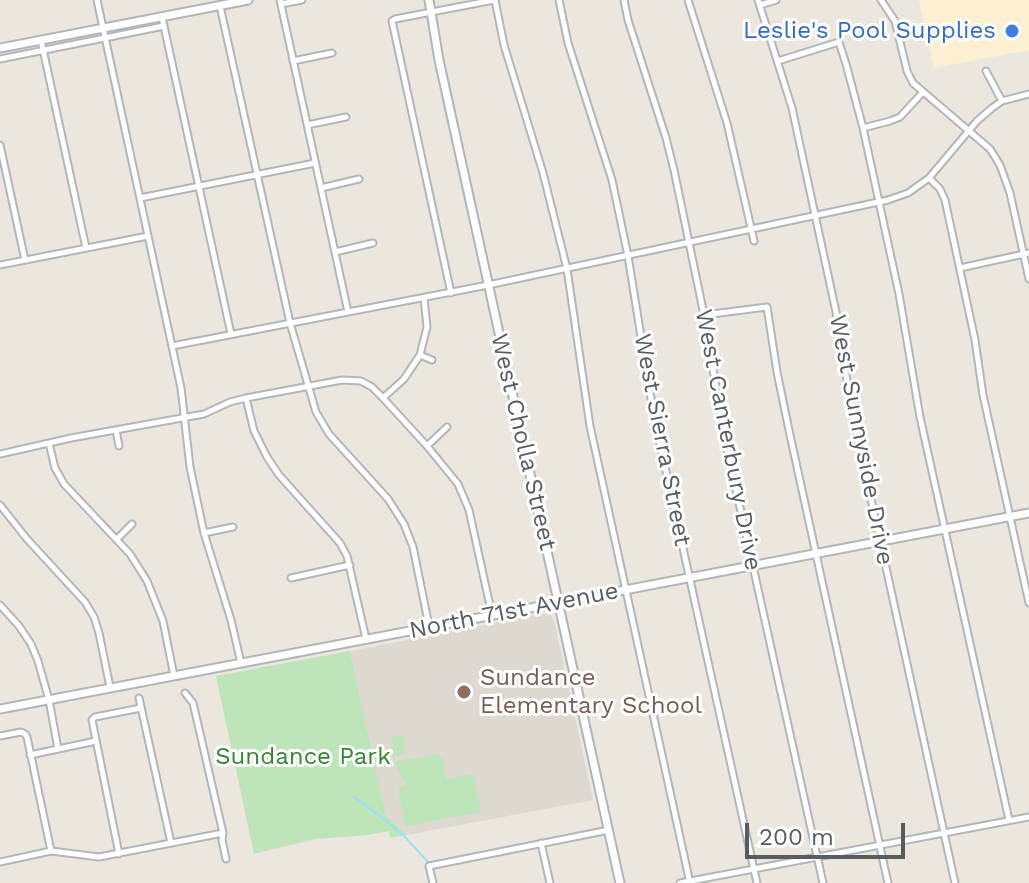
<!DOCTYPE html>
<html>
<head>
<meta charset="utf-8">
<style>
  body { margin:0 }
  #map { position:relative; width:1029px; height:883px; overflow:hidden; background:#ebe7df; font-family:"Work Sans",sans-serif }
  canvas { display:block }
  .scale { position:absolute; left:745px; top:823px; width:160px; height:36px; box-sizing:border-box; border:4px solid #585c60; border-top:0; padding-left:10px; font-size:24px; line-height:28px; white-space:nowrap; color:#585c60; -webkit-text-stroke:6px #fff; paint-order:stroke }
</style>
</head>
<body>
<div id="map">
<canvas width="1029" height="883"></canvas>
<div class="scale">200 m</div>
</div>
<script>
const ctx = document.querySelector('canvas').getContext('2d');
ctx.lineJoin = 'round';
function fillPath(path, color) { ctx.fillStyle = color; ctx.fill(path, 'evenodd'); }
const poly = rows => new Path2D(rows.map(r => 'M' + r).join(''));
function stroke(path, color, width, dash) { ctx.strokeStyle = color; ctx.lineWidth = width; ctx.lineCap = dash ? 'butt' : 'round'; ctx.setLineDash(dash || []); ctx.stroke(path); }
function drawText(font, color, halo, rows, align = 'center') {
  ctx.font = font + ' "Work Sans",sans-serif'; ctx.lineWidth = 6; ctx.setLineDash([]); ctx.textBaseline = 'middle'; ctx.strokeStyle = halo; ctx.fillStyle = color; for (const [text, x, y, turn = 0] of rows) {
    ctx.save(); ctx.translate(x, y); ctx.rotate((+turn || 0) * Math.PI / 180); ctx.textAlign = isNaN(turn) ? turn : align; if (halo) ctx.strokeText(text, 0, 0); ctx.fillText(text, 0, 0); ctx.restore();
  }
}
fillPath(poly([
  [919,0,1029,0,1029,50,934,68]
]), '#fdefd2');
fillPath(poly([
  [540,614,550,614,554,620,593,800,407,835,386,815,350,651]
]), '#ddd9d0');
fillPath(poly([
  [350,651,386,815,407,835,390,838,389,831,368,835,315,839,254,854,216,676],
  [403,735,406,754,394,756,391,736],
  [437,754,443,759,446,779,474,774,481,812,405,826,398,787,406,785,394,762]
]), '#bee4ba');
stroke(poly([
  [354,797,383,818,404,836,430,864]
]), '#9bddff', 2);
const street = poly([
  [97,0,181,388,190,467,204,533,231,620,241,663],
  [280,0,348,312],
  [495,0,504,45,543,173,567,269,590,426,690,883],
  [559,0,568,43,612,180,628,256,654,417,757,883],
  [624,0,628,20,666,138,674,170,704,315,724,435,823,883],
  [688,0,727,123,754,241],
  [758,0,792,108,836,312,852,412,955,883],
  [881,0,895,21,907,71,913,83,990,149,1000,165,1010,193,1029,279],
  [281,4,302,0],
  [760,5,776,0],
  [220,6,290,323,316,412,329,434,388,499,404,524,413,547,429,626],
  [162,17,231,334],
  [41,40,86,248],
  [0,59,164,26],
  [293,61,332,53],
  [778,61,839,42,846,64,863,128,899,294,920,417,1009,820],
  [986,71,1002,101],
  [307,125,346,117],
  [863,128,890,121,900,117,923,92],
  [0,145,25,260],
  [929,178,940,189,945,200,975,340,983,395,1029,603],
  [321,188,359,179],
  [140,198,315,163],
  [335,252,373,243],
  [0,265,148,236],
  [960,268,1029,253],
  [451,293,392,21,395,19,494,0],
  [704,315,767,307,777,372,790,435,888,883],
  [172,346,488,285,888,200,908,193,929,178,977,121,992,108,1002,101,1029,94],
  [420,355,432,360],
  [246,398,254,431,267,457,279,475,340,543,347,556,366,639],
  [383,398,404,379,420,355,427,327,424,298],
  [116,430,119,446],
  [49,443,55,468,64,484,130,554,147,581,163,621,174,676],
  [427,446,447,427],
  [0,454,71,438,204,414,230,402,246,398,342,380,361,381,372,387,383,398,427,446,458,484,469,510,492,615],
  [0,505,27,539,85,602,94,617,99,633,110,687],
  [204,533,233,527],
  [117,539,132,524],
  [291,578,350,565],
  [0,605,19,626,31,644,38,661,49,700,58,749],
  [185,693,193,703,223,833,222,840,226,859],
  [139,698,171,843],
  [0,736,21,732,25,734,27,737,51,851],
  [30,755,96,741],
  [541,843,550,883],
  [119,854,92,720,95,717,141,708],
  [0,862,51,851,99,857,223,833],
  [433,883,429,866,609,830],
  [680,883,1029,817]
]);
const secondary = poly([
  [429,0,439,60,620,883],
  [0,48,248,0],
  [0,709,1029,513]
]);
stroke(street, '#b2b6ba', 9);
stroke(secondary, '#b1b5ba', 11);
stroke(street, '#fff', 5);
stroke(secondary, '#fff', 7);
for (const [x, y, r, color] of [
  [1012,31,8,"#3f7fe0"],
  [464,692,8,"#8d6e63"]
]) { const dot = new Path2D(); dot.arc(x, y, r, 0, 2 * Math.PI); ctx.fillStyle = color; ctx.fill(dot); stroke(dot, '#fff', 3); }
drawText('24px', '#366cbe', '#fff', [
  ["Leslie's Pool Supplies",996,31]
], 'right');
drawText('24px', '#585c60', '#fff', [
  ["West Sierra Street",662,440,79],
  ["West Canterbury Drive",728,440,79],
  ["West Sunnyside Drive",861,440,79],
  ["West Cholla Street",523,442,77],
  ["North 71st Avenue",514,611,-11]
]);
drawText('24px', '#785e54', '#fff', [
  ["Sundance",480,678],
  ["Elementary School",480,706]
], 'left');
drawText('24px', '#388334', '#fff', [
  ["Sundance Park",303,757]
]);
</script>
</body>
</html>
